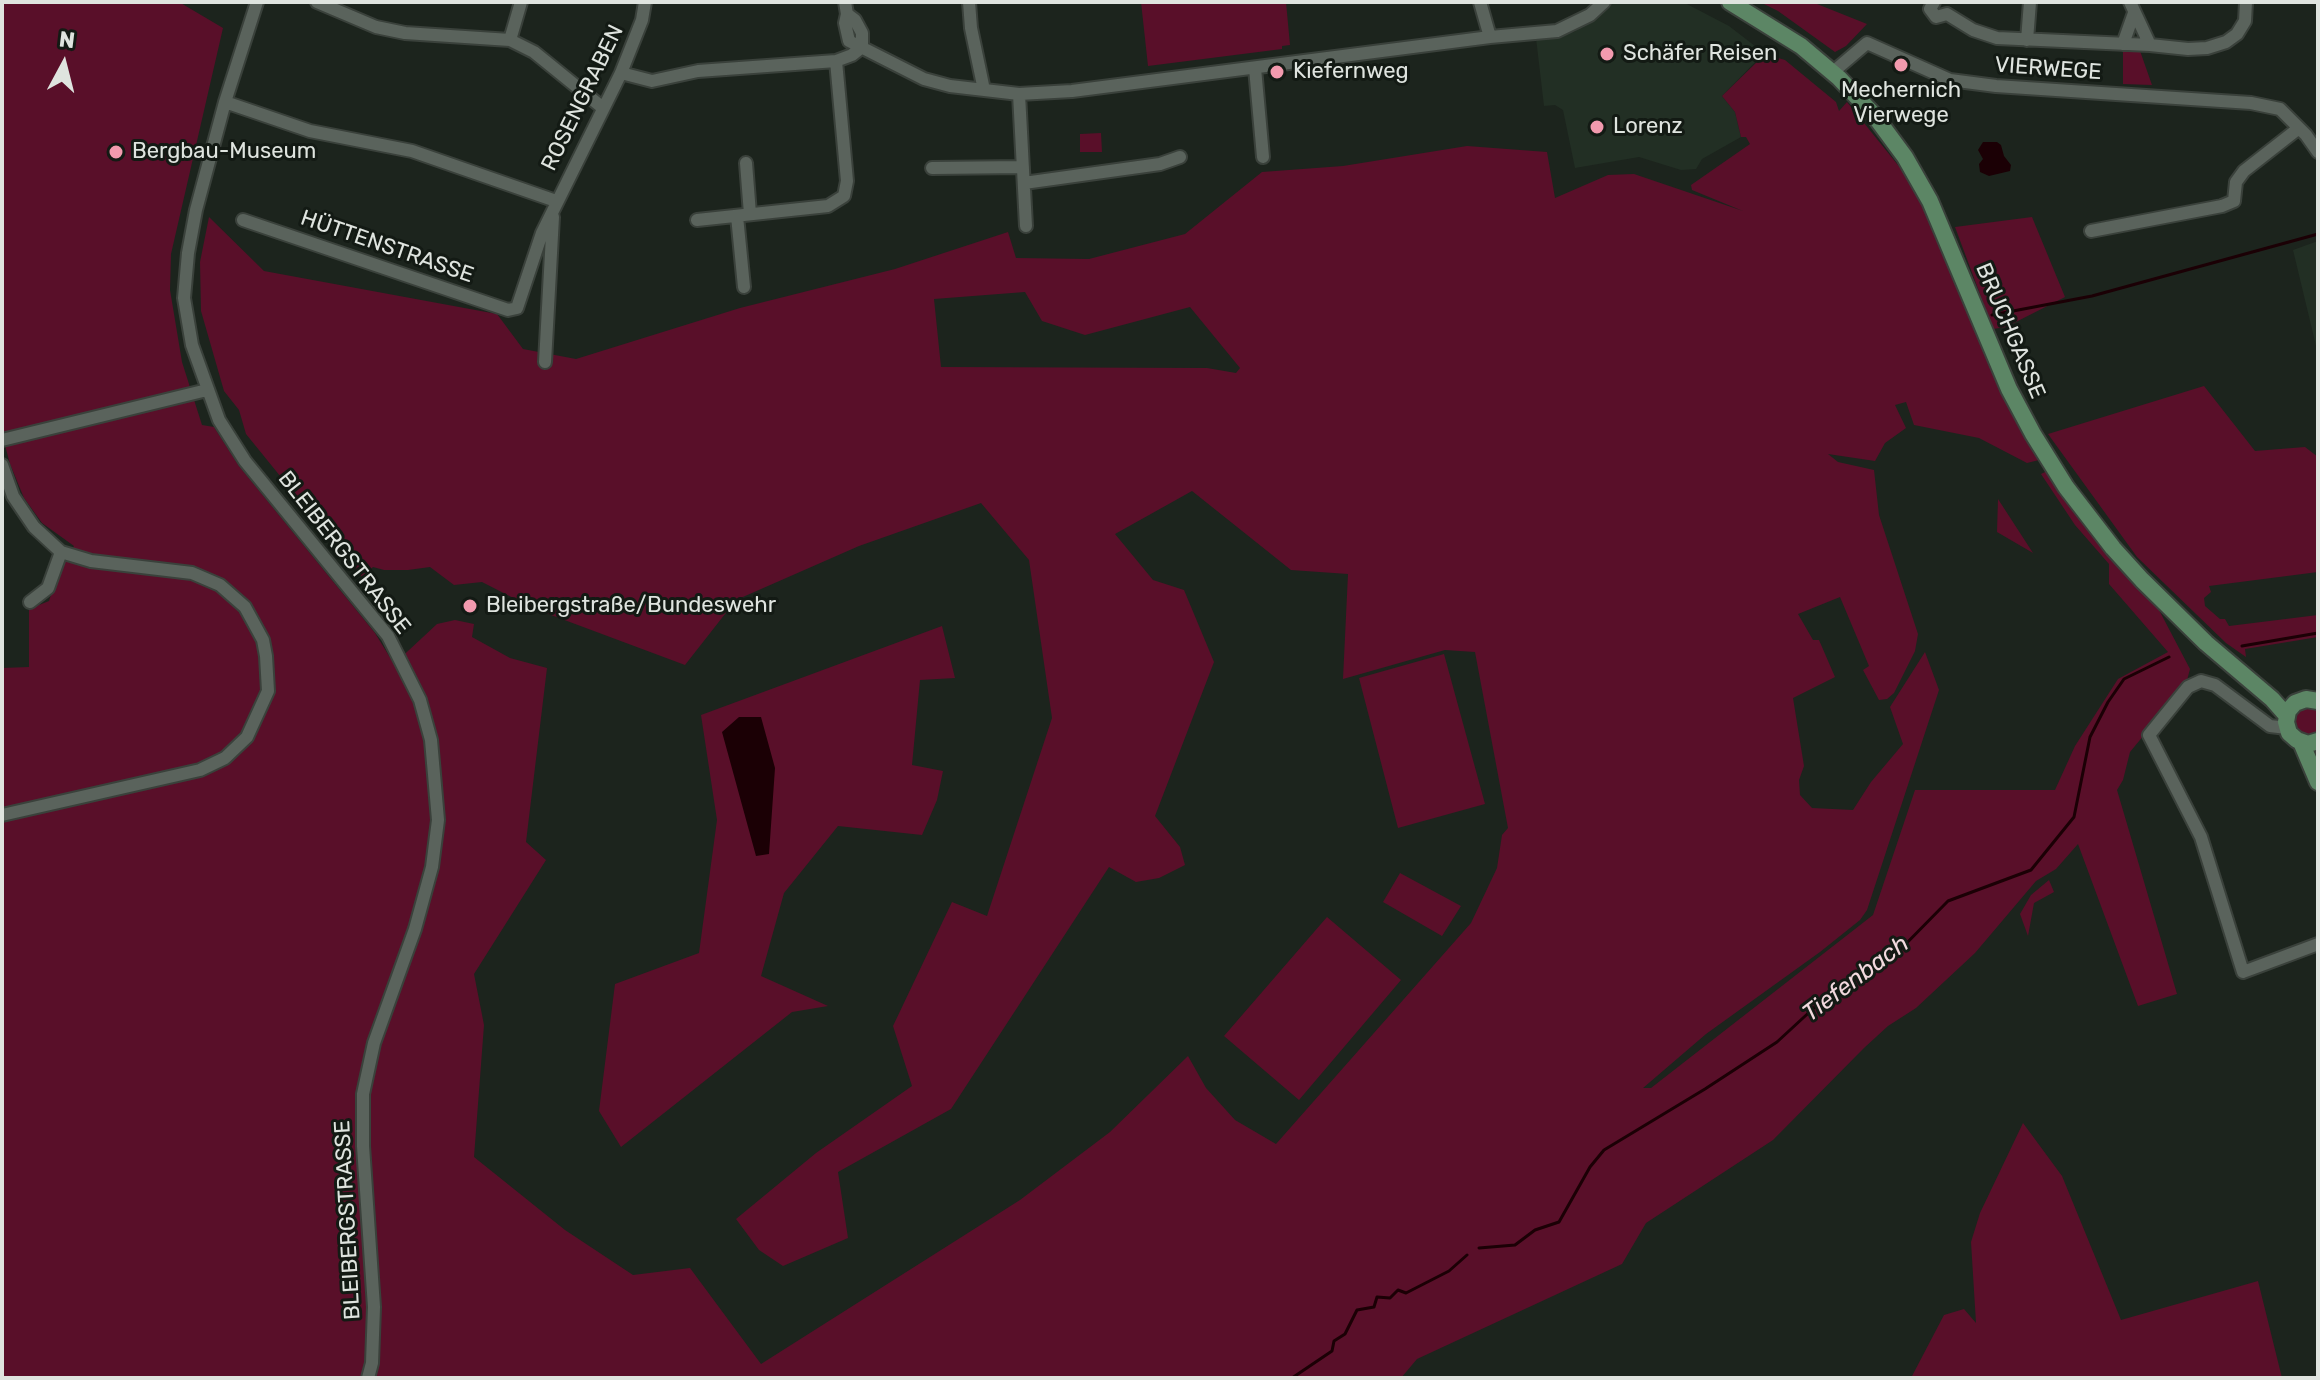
<!DOCTYPE html>
<html>
<head>
<meta charset="utf-8">
<style>
  body { margin:0 }
  #map { position:relative; width:2320px; height:1380px; overflow:hidden; background:#1c241d; font-family:Rubik,sans-serif }
  canvas { display:block }
  .frame { position:absolute; inset:0; border:4px solid #dfe4df; pointer-events:none }
  .north { position:absolute; left:24px; top:24px; width:80px; height:80px; -webkit-text-stroke:6px #131a14; paint-order:stroke; rotate:7deg; font-size:22px; font-weight:700; line-height:32px; text-align:center; color:#dfe4df }
  .north::after { content:''; display:block; margin:auto; width:28px; height:36px; background:#dfe4df; clip-path:polygon(50% 0,100% 100%,50% 72%,0 100%) }
</style>
</head>
<body>
<div id="map">
<canvas width="2320" height="1380"></canvas>
<div class="frame"></div>
<div class="north">N</div>
</div>
<script>
const ctx = document.querySelector('canvas').getContext('2d');
ctx.lineJoin = 'round';
function fillPath(path, color) { ctx.fillStyle = color; ctx.fill(path, 'evenodd'); }
const poly = rows => new Path2D(rows.map(r => 'M' + r).join(''));
function stroke(path, color, width, dash) { ctx.strokeStyle = color; ctx.lineWidth = width; ctx.lineCap = dash ? 'butt' : 'round'; ctx.setLineDash(dash || []); ctx.stroke(path); }
function drawText(font, color, halo, rows, align = 'center') {
  ctx.font = font + ' Rubik,sans-serif'; ctx.lineWidth = 6; ctx.setLineDash([]); ctx.textBaseline = 'middle'; ctx.strokeStyle = halo; ctx.fillStyle = color; for (const [text, x, y, turn = 0] of rows) {
    ctx.save(); ctx.translate(x, y); ctx.rotate((+turn || 0) * Math.PI / 180); ctx.textAlign = isNaN(turn) ? turn : align; if (halo) ctx.strokeText(text, 0, 0); ctx.fillText(text, 0, 0); ctx.restore();
  }
}
fillPath(poly([
  [1613,2,1683,2,1729,26,1764,53,1722,96,1735,112,1741,137,1702,159,1696,169,1681,170,1639,157,1575,168,1563,110,1555,105,1544,106,1536,38,1574,32],
  [2318,241,2318,350,2317,350,2293,250]
]), '#222f24');
fillPath(poly([
  [2,2,179,2,223,28,171,254,170,290,182,362,202,425,214,427,239,466,375,633,394,664,437,624,455,620,474,624,472,637,510,658,547,668,526,842,546,860,474,974,484,1025,474,1157,565,1230,633,1275,690,1268,761,1364,1020,1200,1110,1132,1188,1056,1206,1088,1235,1120,1276,1144,1471,923,1497,868,1502,835,1508,828,1475,652,1445,650,1343,679,1348,574,1291,570,1192,491,1115,534,1153,580,1184,590,1214,662,1155,816,1180,847,1185,865,1159,878,1136,882,1109,867,951,1109,838,1172,848,1238,783,1266,759,1250,736,1219,816,1153,912,1086,893,1026,952,902,987,916,1052,718,1029,560,981,503,859,546,736,600,685,665,535,609,482,582,454,585,430,567,408,570,384,570,373,567,362,577,246,434,239,410,224,391,201,311,200,262,209,217,264,271,497,314,523,349,576,359,740,308,895,269,1008,232,1016,258,1089,259,1185,234,1262,172,1343,166,1467,146,1547,152,1555,198,1608,175,1634,174,1743,211,1692,190,1691,185,1750,144,1746,137,1741,137,1735,112,1722,96,1761,58,1768,55,1785,60,1836,102,1839,111,1847,102,1906,175,1940,232,2001,387,2039,460,2027,463,1979,438,1914,425,1906,402,1895,405,1906,428,1885,443,1875,461,1828,454,1838,462,1874,470,1879,515,1918,634,1915,651,1894,693,1887,699,1879,700,1863,670,1869,666,1840,597,1798,614,1813,640,1819,640,1835,677,1793,698,1804,766,1799,780,1800,795,1812,808,1853,810,1871,782,1903,744,1890,707,1925,652,1939,690,1867,910,1860,920,1820,952,1706,1034,1643,1088,1651,1088,1873,915,1915,790,2055,790,2075,746,2118,679,2168,652,2109,584,2109,564,2075,525,2041,474,2047,471,2103,546,2159,610,2190,669,2186,684,2130,752,2123,780,2117,790,2177,994,2138,1006,2078,844,2056,869,2036,881,1975,953,1916,1008,1888,1026,1864,1048,1773,1140,1646,1223,1622,1264,1417,1359,1401,1378,2,1378,2,668,29,667,29,609,49,601,57,576,74,546,42,523,24,498,10,464,2,434],
  [1025,292,1042,321,1085,335,1190,307,1240,368,1236,373,1207,368,941,367,934,299],
  [1141,2,1286,2,1290,45,1282,46,1282,49,1148,66],
  [1760,2,1812,2,1867,24,1846,46,1835,52,1778,11],
  [2123,47,2139,48,2152,85,2123,84],
  [1101,133,1102,152,1080,152,1080,134],
  [2032,217,2065,297,2006,327,1993,329,1955,227],
  [2204,386,2255,451,2305,447,2318,457,2318,572,2209,586,2211,592,2204,598,2205,606,2220,619,2225,619,2229,626,2318,615,2318,637,2245,649,2246,657,2226,643,2137,557,2048,434],
  [1998,499,2033,553,1997,532],
  [942,626,955,678,920,680,912,765,943,771,937,800,922,835,838,826,784,893,761,976,828,1006,792,1012,621,1147,599,1111,615,984,699,953,717,820,701,715],
  [1444,654,1485,804,1398,828,1359,678],
  [2302,705,2318,707,2316,737,2297,734,2292,716],
  [1400,873,1461,906,1442,936,1383,902],
  [2049,880,2054,892,2034,903,2028,936,2020,914,2031,895],
  [1327,917,1401,980,1299,1100,1224,1036],
  [2023,1123,2062,1176,2121,1320,2258,1281,2282,1378,1911,1378,1944,1315,1964,1309,1976,1323,1971,1242,1980,1213]
]), '#590f29');
fillPath(poly([
  [1983,142,1997,142,2001,145,2004,156,2011,165,2010,171,1989,176,1980,172,1979,164,1983,159,1978,150],
  [739,717,761,717,775,768,769,854,756,856,722,732]
]), '#1b0005');
stroke(poly([
  [1992,315,2092,296,2318,234],
  [2242,646,2318,633],
  [1479,1248,1515,1245,1535,1230,1559,1222,1590,1167,1604,1150,1705,1089,1777,1042,1829,994,1893,957,1948,901,2031,870,2074,817,2090,737,2108,702,2124,679,2169,657],
  [1292,1378,1332,1351,1334,1341,1345,1334,1357,1310,1374,1307,1377,1297,1390,1298,1398,1290,1406,1293,1449,1271,1467,1255]
]), '#1b0005', 3);
const minor = poly([
  [257,2,225,102,196,210,188,253,184,298,192,345,219,420,245,461,388,636,420,700,431,740,438,820,432,867,415,929,374,1043,363,1094,363,1146,374,1307,372,1363,368,1378],
  [317,2,376,27,405,33,510,40,534,52,603,108],
  [845,2,847,14,845,23,849,41,924,79,950,86,1019,94,1072,91,1490,37,1557,31,1590,15,1604,2],
  [969,2,971,28,984,90],
  [1480,2,1490,37],
  [1934,2,1930,9,1936,17,1947,14,1973,30,1997,38,2150,45,2188,49,2207,48,2226,42,2237,34,2245,21,2246,2],
  [2130,2,2150,45],
  [847,14,855,20,862,33,862,47],
  [510,40,521,2],
  [2027,40,2030,2],
  [2123,44,2134,13],
  [1255,68,1263,157],
  [1833,72,1867,43,1950,80,1996,86,2251,103,2280,109,2306,135,2318,152],
  [621,73,652,81,698,71,836,61],
  [1019,94,1026,226],
  [225,102,310,131,412,151,556,201],
  [746,163,750,214],
  [932,168,1023,167],
  [1024,183,1160,164,1180,157],
  [737,216,744,287],
  [243,220,508,310,517,308,542,233,621,73,642,20,645,2],
  [697,220,828,206,844,196,847,181,836,61,852,55,862,47],
  [2091,231,2222,206,2234,201,2236,182,2244,171,2299,128],
  [545,362,553,217],
  [2,440,207,390],
  [2,465,13,496,34,527,61,552,91,561,192,573,220,585,245,607,263,640,266,656,268,691,247,737,225,758,200,770,2,815],
  [30,602,48,588,61,552],
  [2287,728,2270,726,2215,685,2201,681,2188,687,2149,735,2201,837,2243,972,2318,944]
]);
const major = poly([
  [1730,2,1801,46,1839,78,1874,115,1905,157,1930,201,2009,389,2033,434,2066,487,2113,548,2142,580,2206,643,2272,699,2287,716],
  [2318,701,2306,699,2295,703,2288,711,2286,722,2289,733,2297,740,2308,744,2318,741],
  [2301,742,2318,782]
]);
stroke(minor, '#3a413b', 16);
stroke(major, '#3a413b', 20);
stroke(minor, '#5a635c', 12);
stroke(major, '#5c8665', 16);
for (const [x, y, r, color] of [
  [1607,54,8,"#f29aae"],
  [1901,65,8,"#f29aae"],
  [1277,72,8,"#f29aae"],
  [1597,127,8,"#f29aae"],
  [116,152,8,"#f29aae"],
  [470,606,8,"#f29aae"]
]) { const dot = new Path2D(); dot.arc(x, y, r, 0, 2 * Math.PI); ctx.fillStyle = color; ctx.fill(dot); stroke(dot, '#131a14', 3); }
drawText('22px', '#dfe4df', '#131a14', [
  ["Schäfer Reisen",1623,54],
  ["Kiefernweg",1293,72],
  ["Mechernich",1901,91,"center"],
  ["Vierwege",1901,116,"center"],
  ["Lorenz",1613,127],
  ["Bergbau-Museum",132,152],
  ["Bleibergstraße/Bundeswehr",486,606]
], 'left');
drawText('22px', '#dfe4df', '#131a14', [
  ["VIERWEGE",2048,69,4],
  ["ROSENGRABEN",583,98,-64],
  ["HÜTTENSTRASSE",387,247,19],
  ["BRUCHGASSE",2010,331,67],
  ["BLEIBERGSTRASSE",344,553,52],
  ["BLEIBERGSTRASSE",348,1220,-93]
]);
drawText('italic 24px', '#f2d9de', '#131a14', [
  ["Tiefenbach",1856,979,-37]
]);
</script>
</body>
</html>
